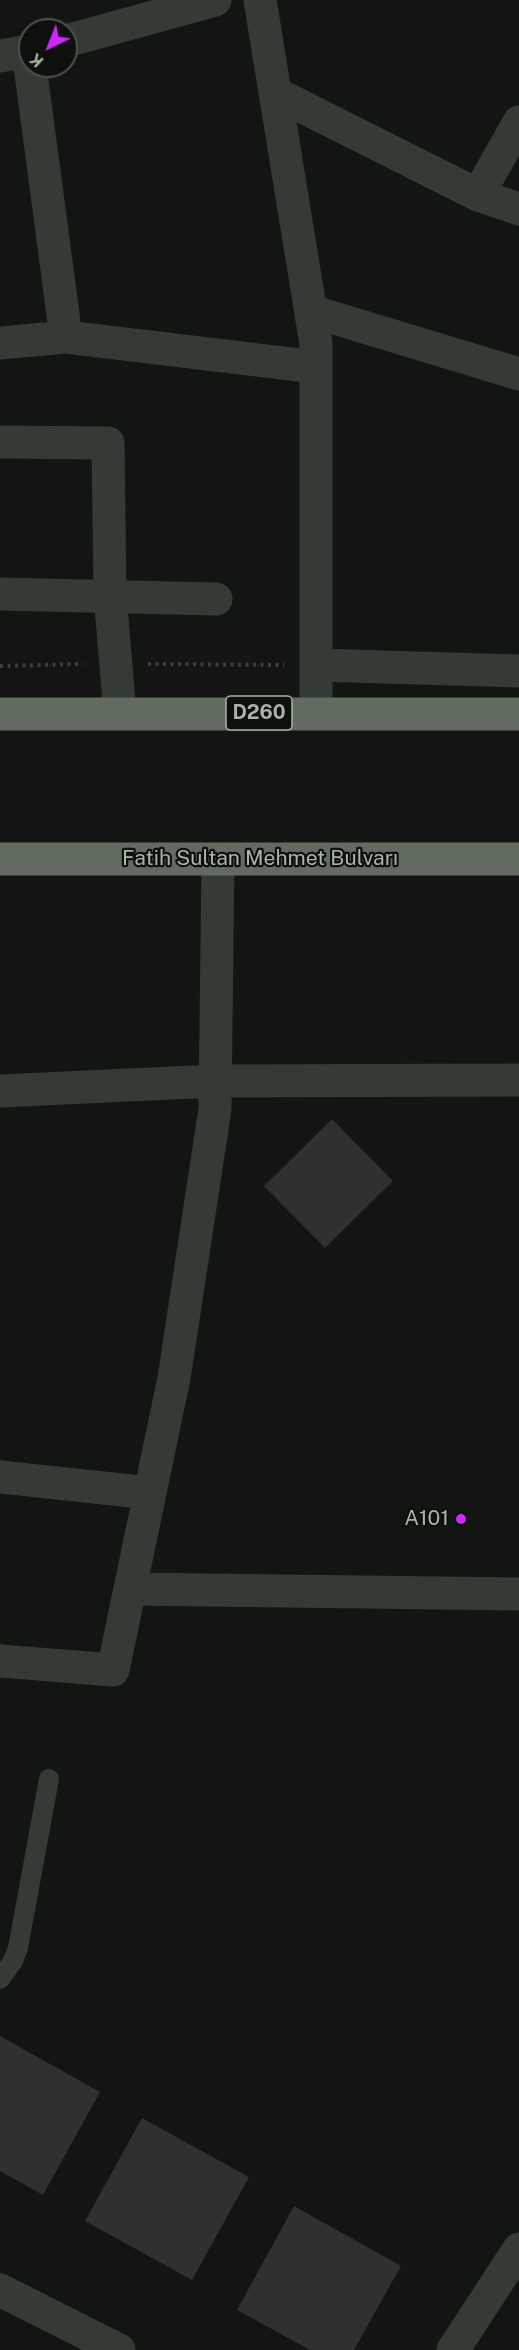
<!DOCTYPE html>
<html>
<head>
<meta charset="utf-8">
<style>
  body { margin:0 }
  #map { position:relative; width:519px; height:2350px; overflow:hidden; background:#131513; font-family:"Public Sans",sans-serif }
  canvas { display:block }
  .north { position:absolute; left:18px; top:18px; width:60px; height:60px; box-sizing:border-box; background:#0e100e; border:2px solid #4b524a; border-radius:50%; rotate:223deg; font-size:16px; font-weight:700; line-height:24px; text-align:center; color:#a7b6a4 }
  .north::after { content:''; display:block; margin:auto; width:21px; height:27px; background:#d026f9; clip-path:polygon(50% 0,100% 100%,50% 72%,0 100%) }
</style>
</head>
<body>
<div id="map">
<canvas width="519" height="2350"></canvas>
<div class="north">K</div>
</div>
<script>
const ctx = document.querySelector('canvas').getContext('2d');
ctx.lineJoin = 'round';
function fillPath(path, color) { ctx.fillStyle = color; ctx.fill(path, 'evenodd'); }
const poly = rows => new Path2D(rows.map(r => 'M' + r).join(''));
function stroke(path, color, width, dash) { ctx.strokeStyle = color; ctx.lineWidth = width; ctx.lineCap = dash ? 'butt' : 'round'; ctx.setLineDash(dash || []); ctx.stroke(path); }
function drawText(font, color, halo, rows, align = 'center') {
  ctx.font = font + ' "Public Sans",sans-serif'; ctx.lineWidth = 4.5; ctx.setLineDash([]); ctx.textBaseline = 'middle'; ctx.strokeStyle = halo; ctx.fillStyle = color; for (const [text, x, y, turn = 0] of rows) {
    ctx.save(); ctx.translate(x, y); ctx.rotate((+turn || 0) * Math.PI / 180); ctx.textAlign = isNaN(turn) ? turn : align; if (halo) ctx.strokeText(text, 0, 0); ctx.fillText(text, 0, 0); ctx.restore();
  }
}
fillPath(poly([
  [332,1119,393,1181,325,1248,264,1186],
  [0,2036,100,2092,43,2195,0,2171],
  [142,2118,249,2177,192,2280,85,2221],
  [294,2206,401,2266,354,2350,310,2350,237,2310]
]), '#2e312e');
stroke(poly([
  [148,664,284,665],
  [0,666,83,664]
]), '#3b413a', 4, [3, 4.5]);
stroke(poly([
  [0,1979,13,1961,18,1948,49,1779]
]), '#343a34', 20);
stroke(poly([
  [260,0,316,344,316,713],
  [66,41,215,0],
  [0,56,30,51],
  [30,66,66,337],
  [277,94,478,195,519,209],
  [478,195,519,122],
  [311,311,519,374],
  [0,343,66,337,316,367],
  [0,442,108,443,110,595,120,713],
  [0,594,216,599],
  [316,665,519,671],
  [0,1091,215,1081,519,1080],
  [0,1477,150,1493],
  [130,1589,519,1594],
  [0,1661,113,1670,174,1378,215,1109,218,859],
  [0,2290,119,2350],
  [453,2350,519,2249]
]), '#343a34', 33);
stroke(poly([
  [0,714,519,714],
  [0,859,519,859]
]), '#616b60', 33);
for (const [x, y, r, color] of [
  [461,1519,6,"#d026f9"]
]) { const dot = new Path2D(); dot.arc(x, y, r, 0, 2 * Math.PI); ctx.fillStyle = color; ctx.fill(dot); stroke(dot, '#0e100e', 2); }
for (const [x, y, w] of [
  [259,713,66]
]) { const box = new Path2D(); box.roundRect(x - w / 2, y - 17, w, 34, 4.5); ctx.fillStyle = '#0e100e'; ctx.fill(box); stroke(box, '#a7b6a4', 1.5); }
drawText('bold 20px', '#a7b6a4', null, [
  ["D260",259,713]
]);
drawText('21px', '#a7b6a4', '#0e100e', [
  ["Fatih Sultan Mehmet Bulvarı",260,859]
]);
drawText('21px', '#a7b6a4', '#0e100e', [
  ["A101",449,1519]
], 'right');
</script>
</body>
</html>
